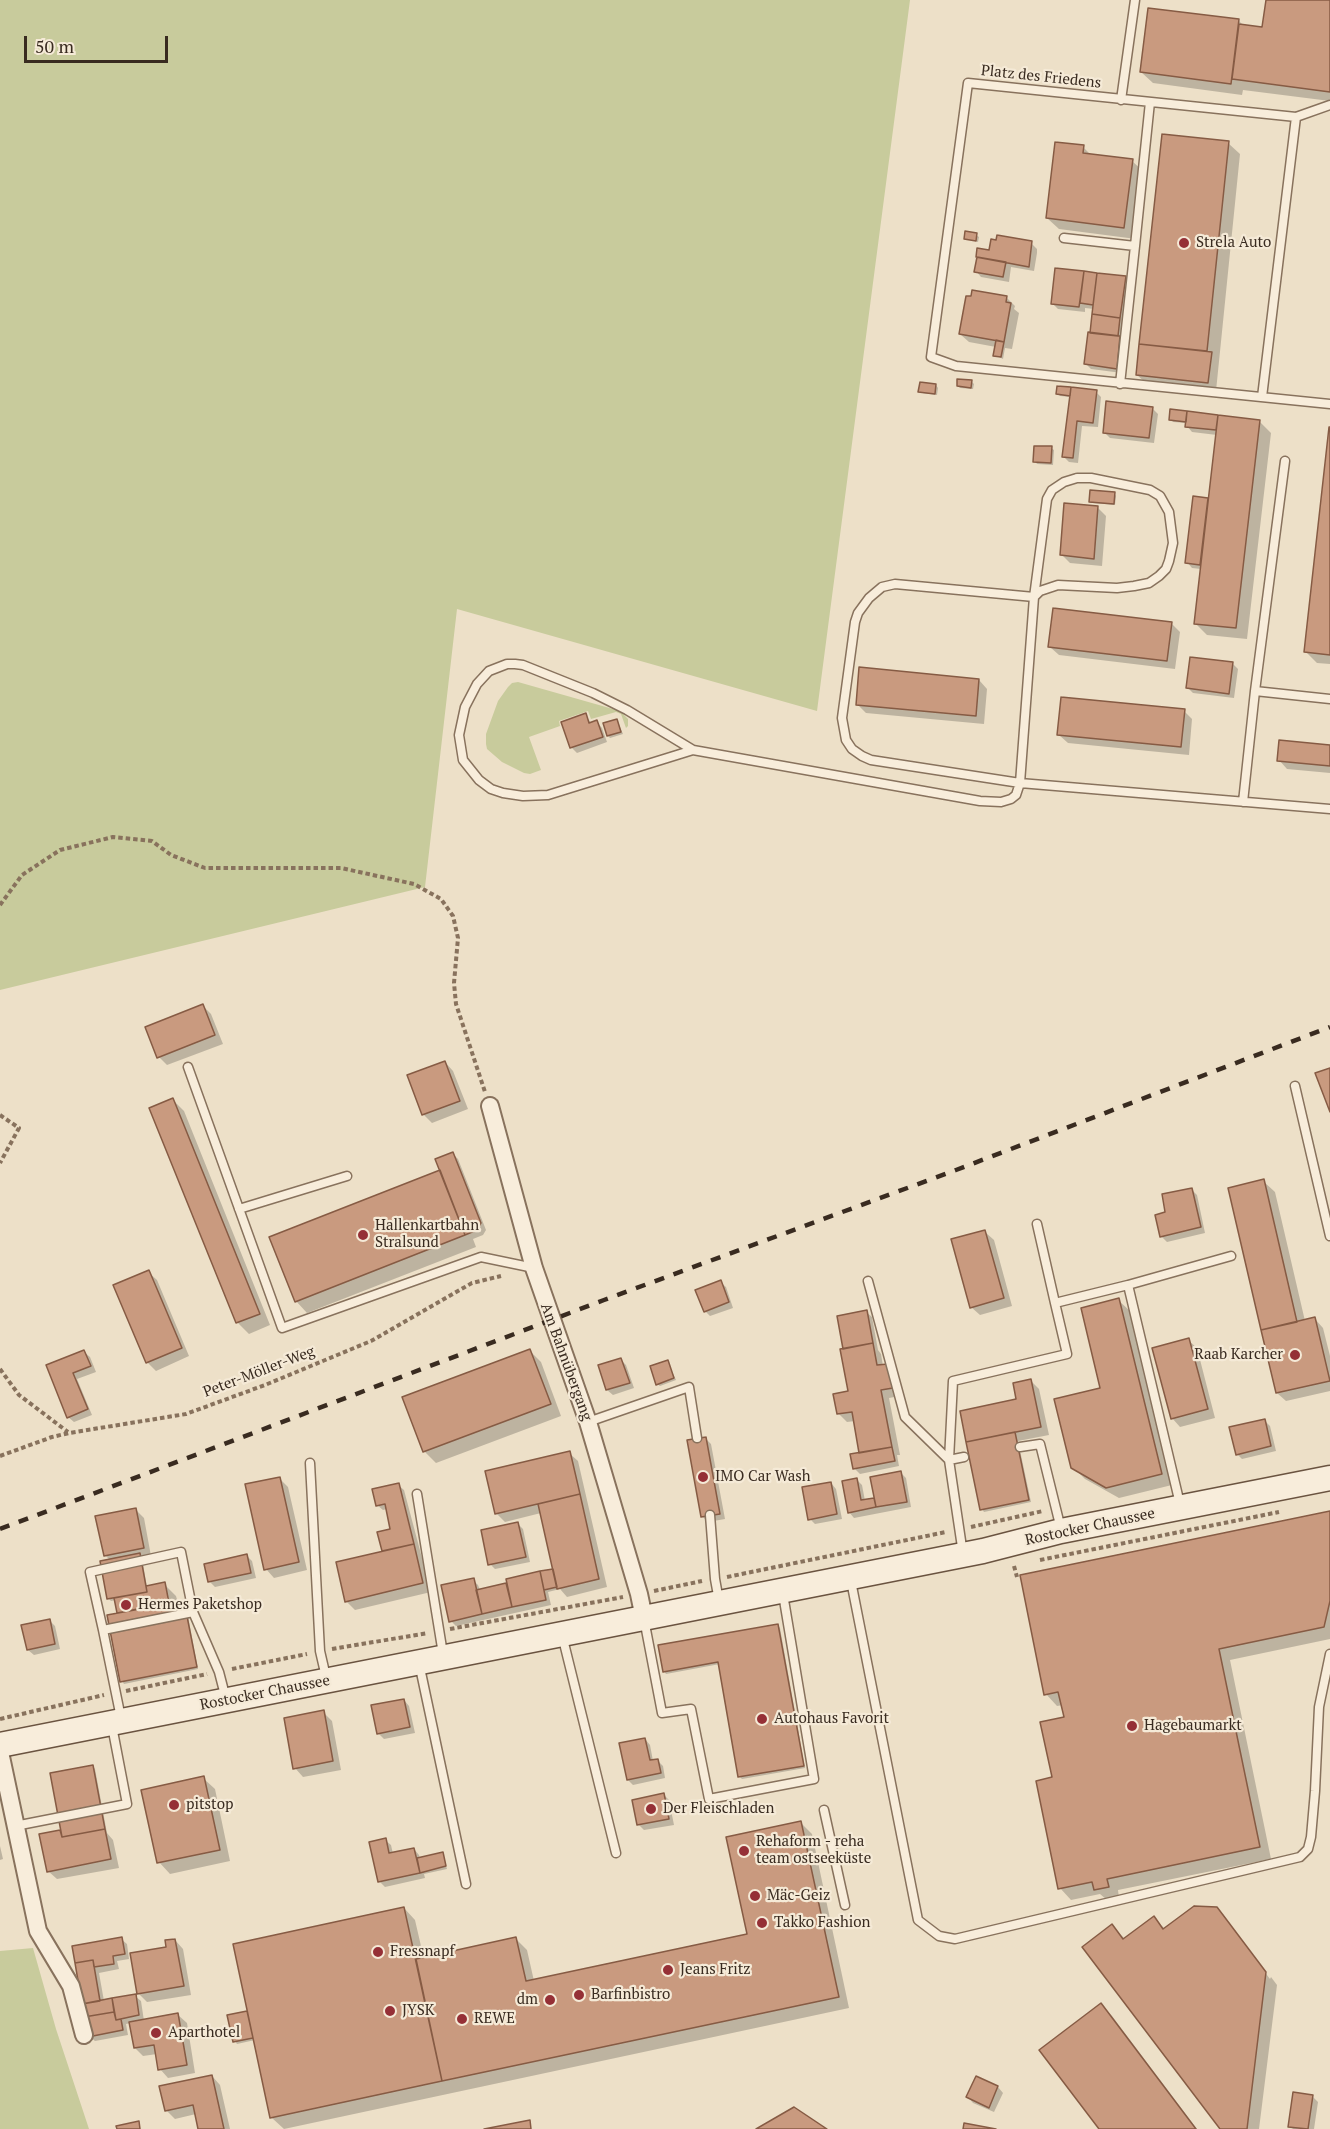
<!DOCTYPE html>
<html>
<head>
<meta charset="utf-8">
<style>
  body { margin:0 }
  #map { position:relative; width:1330px; height:2129px; overflow:hidden; background:#ede0c8; font-family:"PT Serif",serif }
  canvas { display:block }
  .scale { position:absolute; left:24px; top:36px; width:144px; height:27px; box-sizing:border-box; border:3px solid #392b20; border-top:0; padding-left:8px; font-size:18px; line-height:21px; white-space:nowrap; color:#392b20; -webkit-text-stroke:4px #f5ead7; paint-order:stroke }
</style>
</head>
<body>
<div id="map">
<canvas width="1330" height="2129"></canvas>
<div class="scale">50 m</div>
</div>
<script>
const ctx = document.querySelector('canvas').getContext('2d');
ctx.lineJoin = 'round';
function fillPath(path, color) { ctx.fillStyle = color; ctx.fill(path, 'evenodd'); }
const poly = rows => new Path2D(rows.map(r => 'M' + r).join(''));
function stroke(path, color, width, dash) { ctx.strokeStyle = color; ctx.lineWidth = width; ctx.lineCap = dash ? 'butt' : 'round'; ctx.setLineDash(dash || []); ctx.stroke(path); }
function drawText(font, color, halo, rows, align = 'center') {
  ctx.font = font + ' "PT Serif",serif'; ctx.lineWidth = 4.5; ctx.setLineDash([]); ctx.textBaseline = 'middle'; ctx.strokeStyle = halo; ctx.fillStyle = color; for (const [text, x, y, turn = 0] of rows) {
    ctx.save(); ctx.translate(x, y); ctx.rotate((+turn || 0) * Math.PI / 180); ctx.textAlign = isNaN(turn) ? turn : align; if (halo) ctx.strokeText(text, 0, 0); ctx.fillText(text, 0, 0); ctx.restore();
  }
}
fillPath(poly([
  [0,0,910,0,817,711,457,609,425,887,0,990],
  [518,682,620,711,628,719,628,726,626,728,621,714,616,712,591,719,588,711,559,721,560,726,529,737,541,770,530,774,524,773,502,762,487,749,486,744,486,734,498,701,508,687,512,683],
  [33,1948,56,2029,89,2129,0,2129,0,1951]
]), '#c8cb9c');
fillPath(poly([
  [1267,0,1330,0,1330,101,1243,90,1242,95,1153,83,1141,72,1239,21,1244,26,1264,28],
  [1228,143,1240,154,1216,391,1146,383,1137,375,1143,346,1141,344],
  [1083,147,1092,156,1132,161,1144,172,1136,239,1059,229,1047,218],
  [976,235,979,237,978,242,965,238],
  [1031,243,1037,249,1037,253,1034,271,1011,267,1009,282,981,277,976,271,990,252],
  [1057,269,1125,278,1130,283,1122,373,1091,369,1086,364,1094,309,1085,308,1085,312,1058,309,1052,303],
  [1006,297,1015,306,1014,309,1019,313,1012,349,1005,348,1003,359,995,355,996,347,969,342,960,334,972,298],
  [971,381,974,384,973,389,960,388,958,386],
  [936,385,938,388,937,395,922,393,920,391],
  [1096,392,1101,397,1098,427,1082,426,1078,463,1069,462,1064,457,1071,397,1060,396,1057,393],
  [1152,408,1158,414,1154,443,1110,438,1104,432],
  [1171,411,1259,421,1271,433,1247,639,1207,635,1195,623,1201,569,1192,568,1187,562,1194,498,1209,500,1217,435,1192,432,1187,426,1187,423,1173,422,1171,419],
  [1330,429,1330,664,1317,663,1305,651],
  [1051,448,1054,450,1053,465,1037,464,1035,461],
  [1114,493,1116,496,1115,505,1093,503,1090,501],
  [1098,508,1106,516,1102,566,1070,563,1062,555],
  [1171,623,1180,632,1175,669,1059,655,1050,647],
  [1232,663,1238,669,1234,698,1193,693,1188,688],
  [979,680,987,689,984,724,866,713,857,704],
  [1184,711,1192,719,1189,755,1068,743,1059,735],
  [585,715,592,724,597,722,602,728,607,742,577,753,571,747],
  [617,720,623,734,610,738,608,736],
  [1330,746,1330,773,1287,769,1279,760],
  [203,1006,211,1014,223,1044,167,1065,159,1057],
  [445,1062,453,1071,468,1109,432,1123,423,1114],
  [173,1100,184,1111,270,1325,249,1334,237,1322],
  [453,1154,458,1159,486,1230,483,1235,473,1239,476,1247,307,1313,296,1301,442,1171],
  [1263,1181,1275,1192,1305,1321,1315,1319,1323,1328,1330,1356,1330,1391,1286,1401,1277,1393],
  [1191,1189,1197,1195,1205,1233,1167,1242,1161,1236,1167,1213],
  [985,1232,994,1240,1012,1306,980,1315,971,1307],
  [148,1272,157,1280,189,1356,156,1371,147,1362],
  [720,1282,726,1287,733,1308,710,1316,705,1311],
  [1118,1300,1130,1311,1172,1485,1119,1498,1085,1479,1073,1467,1102,1389],
  [866,1312,872,1317,878,1350,881,1354,883,1366,900,1396,889,1398,900,1455,897,1455,899,1466,860,1474,854,1468,861,1454,855,1421,847,1422,838,1413,850,1393],
  [1188,1340,1197,1348,1215,1418,1180,1427,1172,1418],
  [530,1351,541,1362,561,1416,436,1463,424,1451],
  [84,1352,90,1357,96,1372,77,1379,92,1415,74,1422,68,1417,48,1366],
  [621,1360,626,1365,634,1388,613,1395,607,1390,600,1366],
  [667,1361,676,1380,660,1386,657,1384],
  [1031,1381,1039,1389,1049,1435,1018,1441,1031,1502,984,1512,982,1509,1018,1400],
  [1265,1421,1270,1426,1276,1451,1242,1459,1237,1454],
  [705,1438,711,1444,725,1519,708,1522,703,1517],
  [569,1453,578,1461,607,1587,567,1597,560,1589,548,1592,551,1605,456,1626,451,1621,473,1580,478,1585,480,1590,508,1584,507,1580,554,1570,541,1513,505,1522,496,1513],
  [901,1473,906,1478,911,1507,854,1518,849,1512,857,1480,862,1485,865,1501,876,1499],
  [279,1478,288,1487,307,1570,274,1578,266,1569],
  [831,1483,836,1489,842,1519,815,1524,810,1519],
  [398,1485,404,1490,431,1592,355,1610,346,1601,383,1552,379,1533,392,1530,387,1509,383,1510,377,1505],
  [135,1509,144,1518,151,1556,142,1558,147,1587,164,1584,176,1596,178,1603,183,1602,186,1605,198,1669,124,1684,122,1681,120,1614,116,1600,111,1601,109,1599,110,1560,105,1555],
  [1330,1513,1330,1639,1230,1660,1271,1859,1118,1890,1119,1898,1107,1900,1100,1894,1071,1900,1060,1888,1054,1779,1065,1718,1063,1705,1057,1706,1046,1694],
  [518,1524,523,1529,530,1562,495,1569,490,1564],
  [247,1556,252,1561,256,1578,215,1587,210,1582],
  [49,1620,55,1626,60,1649,34,1655,28,1650],
  [778,1625,780,1628,805,1768,742,1779,740,1777,720,1664,666,1674,664,1671],
  [404,1700,409,1706,415,1733,384,1739,378,1733],
  [323,1712,332,1721,341,1770,303,1777,295,1768],
  [645,1739,650,1745,653,1761,657,1760,663,1766,665,1778,633,1785,628,1780],
  [93,1767,95,1769,107,1833,113,1840,119,1868,57,1879,48,1871,60,1832,63,1835],
  [203,1778,215,1789,230,1861,170,1874,159,1862],
  [664,1795,669,1800,674,1825,644,1830,639,1825,634,1801],
  [800,1822,812,1834,849,2008,284,2129,272,2118,255,2040,237,2044,235,2041,229,2016,249,2012,404,1908,415,1920,424,1959,516,1939,527,1950,534,1981,749,1935],
  [385,1840,391,1845,393,1854,414,1849,419,1855,420,1859,442,1854,447,1869,424,1874,425,1878,385,1887,380,1882,370,1843],
  [0,1846,3,1859,0,1860],
  [1217,1909,1226,1918,1224,1918,1270,1979,1271,1977,1277,1985,1259,2129,1221,2129,1112,1926,1125,1939,1154,1918,1165,1929],
  [121,1939,127,1944,129,1959,117,1961,119,1969,99,1973,104,2001,135,1996,141,2001,144,2021,178,2015,187,2023,195,2073,168,2078,160,2069,157,2054,143,2056,135,2048,131,2023,126,2024,128,2035,95,2041,89,2036,73,1947],
  [175,1940,183,1949,191,1995,147,2002,139,1994],
  [1101,2005,1112,2016,1197,2129,1101,2129],
  [212,2076,220,2085,230,2129,200,2129,196,2114,175,2119,166,2110],
  [998,2087,1003,2093,994,2112,973,2103,968,2097],
  [1312,2096,1318,2102,1314,2129,1293,2129,1290,2126]
]), '#0003');
const building = poly([
  [1266,0,1330,0,1330,92,1232,79,1239,24,1262,27,1266,0],
  [1148,8,1239,19,1231,84,1140,72,1148,8],
  [1162,134,1229,141,1207,351,1139,344,1162,134],
  [1055,142,1084,145,1083,153,1133,159,1124,228,1046,218,1055,142],
  [965,231,977,233,976,241,964,239,965,231],
  [997,235,1032,241,1029,267,976,257,977,248,989,250,991,239,996,240,997,235],
  [977,257,1006,262,1003,277,974,272,977,257],
  [1055,268,1084,271,1079,307,1051,304,1055,268],
  [1084,271,1097,273,1093,305,1080,303,1084,271],
  [1097,273,1126,276,1120,318,1092,314,1097,273],
  [972,290,1007,296,1006,302,1011,303,1004,342,959,334,966,296,971,296,972,290],
  [1092,314,1120,318,1118,336,1090,333,1092,314],
  [1088,332,1120,336,1117,369,1084,364,1088,332],
  [996,340,1004,342,1001,357,993,356,996,340],
  [1139,344,1212,352,1208,383,1136,375,1139,344],
  [957,379,972,380,971,388,957,386,957,379],
  [920,382,936,384,935,394,918,392,920,382],
  [1057,386,1071,387,1070,396,1056,394,1057,386],
  [1071,387,1097,390,1093,423,1077,421,1073,458,1062,457,1071,387],
  [1106,401,1153,407,1149,438,1103,433,1106,401],
  [1170,409,1187,411,1186,422,1169,420,1170,409],
  [1187,411,1218,415,1216,430,1185,427,1187,411],
  [1218,415,1260,420,1236,628,1194,624,1218,415],
  [1329,427,1330,427,1330,655,1304,652,1329,427],
  [1034,446,1052,446,1051,463,1033,462,1034,446],
  [1090,490,1115,492,1114,504,1089,502,1090,490],
  [1193,496,1208,498,1200,565,1185,563,1193,496],
  [1064,503,1098,506,1094,559,1060,555,1064,503],
  [1053,608,1172,622,1167,661,1048,647,1053,608],
  [1190,657,1233,662,1229,694,1186,688,1190,657],
  [859,667,979,679,976,716,856,705,859,667],
  [1061,697,1185,709,1181,747,1057,735,1061,697],
  [586,713,589,723,597,720,603,737,570,748,561,722,586,713],
  [617,719,621,732,607,736,603,723,617,719],
  [1279,740,1330,745,1330,766,1277,761,1279,740],
  [203,1004,215,1035,157,1058,145,1027,203,1004],
  [445,1061,460,1101,422,1115,407,1075,445,1061],
  [1330,1068,1330,1112,1315,1073,1330,1068],
  [173,1098,260,1314,236,1323,149,1108,173,1098],
  [453,1152,481,1223,477,1230,465,1235,435,1159,453,1152],
  [440,1170,465,1235,295,1302,269,1237,440,1170],
  [1264,1179,1297,1322,1261,1330,1228,1188,1264,1179],
  [1192,1188,1201,1227,1160,1237,1155,1215,1165,1212,1162,1194,1192,1188],
  [985,1230,1004,1298,970,1308,951,1239,985,1230],
  [149,1270,182,1348,146,1363,113,1285,149,1270],
  [721,1280,729,1302,704,1312,695,1290,721,1280],
  [1119,1298,1162,1474,1106,1488,1071,1468,1054,1399,1100,1388,1081,1308,1119,1298],
  [867,1310,873,1343,843,1349,837,1316,867,1310],
  [1315,1317,1330,1381,1276,1393,1261,1330,1315,1317],
  [1189,1338,1208,1409,1171,1419,1152,1348,1189,1338],
  [873,1343,877,1365,888,1364,893,1388,881,1390,892,1447,859,1453,852,1412,837,1414,833,1394,848,1391,840,1349,873,1343],
  [530,1349,551,1404,423,1452,402,1397,530,1349],
  [84,1350,91,1366,73,1373,88,1409,67,1418,46,1365,84,1350],
  [621,1358,630,1383,606,1390,598,1365,621,1358],
  [668,1360,674,1378,656,1385,650,1366,668,1360],
  [1031,1379,1041,1427,966,1442,960,1411,1016,1399,1013,1383,1031,1379],
  [1265,1419,1271,1446,1236,1455,1229,1427,1265,1419],
  [1015,1432,1029,1500,980,1510,966,1442,1015,1432],
  [706,1437,720,1514,701,1517,687,1440,706,1437],
  [892,1447,895,1461,853,1469,850,1454,892,1447],
  [570,1451,580,1494,495,1514,485,1471,570,1451],
  [901,1471,907,1502,876,1507,870,1477,901,1471],
  [280,1477,299,1562,264,1570,245,1484,280,1477],
  [857,1478,861,1500,874,1498,876,1507,848,1513,842,1481,857,1478],
  [831,1482,837,1514,808,1520,802,1487,831,1482],
  [399,1483,414,1544,382,1551,377,1532,390,1529,385,1504,376,1506,372,1489,399,1483],
  [580,1494,599,1579,557,1589,538,1504,580,1494],
  [136,1508,144,1548,104,1556,95,1516,136,1508],
  [1330,1511,1330,1601,1324,1627,1219,1649,1260,1847,1107,1879,1109,1887,1094,1890,1092,1882,1058,1889,1036,1781,1052,1777,1040,1722,1064,1717,1058,1692,1044,1695,1020,1575,1330,1511],
  [518,1522,526,1557,488,1565,481,1530,518,1522],
  [414,1544,423,1583,345,1602,336,1562,414,1544],
  [140,1553,147,1592,107,1599,100,1561,140,1553],
  [247,1554,251,1573,208,1582,204,1564,247,1554],
  [553,1569,557,1587,544,1590,540,1571,553,1569],
  [540,1571,546,1600,512,1607,506,1579,540,1571],
  [474,1578,482,1614,449,1622,441,1585,474,1578],
  [165,1582,169,1603,117,1613,114,1598,147,1592,146,1586,165,1582],
  [506,1583,512,1607,482,1614,476,1590,506,1583],
  [184,1601,197,1667,120,1682,107,1615,184,1601],
  [50,1619,55,1644,27,1650,21,1625,50,1619],
  [778,1624,804,1766,738,1777,718,1662,663,1672,658,1645,778,1624],
  [404,1699,410,1727,377,1734,371,1705,404,1699],
  [324,1710,333,1761,293,1769,284,1718,324,1710],
  [645,1738,650,1760,658,1759,661,1773,627,1780,619,1743,645,1738],
  [93,1765,105,1829,62,1837,50,1773,93,1765],
  [204,1776,220,1850,157,1863,141,1790,204,1776],
  [664,1793,669,1819,637,1825,632,1800,664,1793],
  [801,1821,839,1997,442,2081,416,1959,516,1937,526,1981,747,1934,726,1837,801,1821],
  [105,1829,111,1859,47,1872,39,1834,60,1830,62,1837,105,1829],
  [386,1838,389,1853,414,1848,420,1873,378,1882,369,1842,386,1838],
  [443,1852,446,1866,420,1873,417,1858,443,1852],
  [1194,1906,1217,1907,1266,1972,1247,2129,1220,2129,1082,1947,1112,1924,1123,1939,1154,1916,1163,1929,1194,1906],
  [404,1907,442,2081,270,2118,233,1944,404,1907],
  [122,1937,125,1954,113,1956,114,1964,94,1967,93,1960,75,1963,72,1946,122,1937],
  [175,1939,184,1986,137,1994,130,1953,166,1947,165,1940,175,1939],
  [93,1960,100,2001,82,2004,75,1963,93,1960],
  [136,1994,139,2015,116,2020,112,1998,136,1994],
  [112,1998,114,2012,84,2017,82,2004,112,1998],
  [1101,2003,1196,2129,1099,2129,1039,2050,1101,2003],
  [247,2011,253,2038,233,2042,227,2015,247,2011],
  [114,2012,116,2020,121,2019,123,2030,88,2037,84,2017,114,2012],
  [178,2013,187,2065,158,2070,154,2045,134,2048,129,2022,178,2013],
  [212,2075,224,2129,198,2129,193,2105,165,2111,159,2086,212,2075],
  [976,2076,998,2086,989,2108,966,2097,976,2076],
  [1293,2092,1313,2095,1308,2129,1288,2127,1293,2092],
  [794,2107,827,2129,756,2129,794,2107],
  [530,2120,531,2129,484,2129,530,2120],
  [139,2121,140,2129,117,2129,116,2126,139,2121],
  [964,2123,996,2129,963,2129,964,2123]
]);
fillPath(building, '#c99a7f');
stroke(building, '#865b44', 1.5);
const service = poly([
  [1121,100,1135,0],
  [1296,117,1330,105],
  [1064,238,1135,246,1120,384],
  [1135,246,1150,102],
  [1262,397,1296,117,968,83,931,357,956,366,1330,404],
  [1077,478,1091,478,1150,490,1160,496,1169,512,1173,543,1169,561,1166,569,1159,576,1149,583,1134,586,1117,588,1058,585,1040,591,1034,597,1047,499,1052,490,1064,482,1077,478],
  [1255,691,1330,699],
  [693,750,548,795,523,796,503,793,491,789,479,780,463,760,459,735,465,707,477,684,489,671,507,664,515,664,523,665,593,693,627,710,693,750,980,801,1001,802,1011,799,1016,795,1020,783,1034,597,895,584,882,587,869,598,858,613,855,622,842,718,846,740,852,749,862,756,871,760,1020,783,1330,809],
  [1243,802,1255,691,1285,461],
  [188,1067,282,1328,481,1257,534,1268],
  [1295,1086,1330,1236],
  [239,1209,347,1176],
  [1037,1224,1055,1303],
  [868,1281,905,1417,949,1460,953,1381,1067,1354,1055,1303,1128,1285,1180,1504],
  [1128,1285,1231,1256],
  [588,1422,689,1387,697,1438],
  [1020,1447,1040,1444,1061,1529],
  [310,1463,320,1651,326,1677],
  [417,1494,443,1654],
  [710,1515,715,1579,719,1601],
  [963,1554,949,1460,964,1457],
  [851,1581,918,1920,939,1936,955,1939,1300,1857,1308,1849,1311,1837,1315,1791,1319,1707,1330,1654],
  [644,1619,662,1713,691,1709,709,1799,814,1779,783,1594],
  [103,1630,90,1572,181,1552,193,1612],
  [562,1635,616,1853],
  [419,1663,466,1884],
  [121,1718,103,1630,193,1612,219,1672,226,1699],
  [824,1810,845,1905],
  [15,1826,127,1804,112,1726]
]);
const minor = poly([
  [490,1106,534,1268,588,1422,639,1594,644,1618],
  [0,1752,38,1931,71,1986,84,2035]
]);
const secondary = poly([
  [0,1745,983,1551,1061,1531,1330,1478]
]);
stroke(service, '#88725d', 11);
stroke(minor, '#88725d', 20);
stroke(secondary, '#6a5340', 27);
stroke(poly([
  [0,905,22,875,60,850,113,837,152,841,171,855,205,868,341,868,414,884,441,899,453,916,458,938,454,983,456,1004,485,1092],
  [0,1115,19,1128,0,1163],
  [0,1369,19,1395,68,1432],
  [0,1456,52,1437,69,1433,186,1414,265,1385,371,1341,472,1283,501,1276],
  [971,1527,1043,1511],
  [1040,1560,1279,1512],
  [1014,1566,1017,1577],
  [727,1577,946,1532],
  [654,1591,702,1581],
  [450,1629,623,1597],
  [332,1649,428,1633],
  [232,1669,307,1654],
  [126,1691,207,1674],
  [0,1719,104,1695]
]), '#88725d', 4, [4.5, 3]);
stroke(service, '#f8eddb', 8);
stroke(minor, '#f8eddb', 16);
stroke(secondary, '#f8eddb', 24);
stroke(poly([
  [0,1529,604,1300,956,1170,1330,1027]
]), '#392b20', 4.5, [10, 10]);
for (const [x, y, r, color] of [
  [1184,243,6,"#953036"],
  [363,1235,6,"#953036"],
  [1295,1355,6,"#953036"],
  [703,1477,6,"#953036"],
  [126,1605,6,"#953036"],
  [762,1719,6,"#953036"],
  [1132,1726,6,"#953036"],
  [174,1805,6,"#953036"],
  [651,1809,6,"#953036"],
  [744,1851,6,"#953036"],
  [755,1896,6,"#953036"],
  [762,1923,6,"#953036"],
  [378,1952,6,"#953036"],
  [668,1970,6,"#953036"],
  [579,1995,6,"#953036"],
  [550,2000,6,"#953036"],
  [390,2011,6,"#953036"],
  [462,2019,6,"#953036"],
  [156,2033,6,"#953036"]
]) { const dot = new Path2D(); dot.arc(x, y, r, 0, 2 * Math.PI); ctx.fillStyle = color; ctx.fill(dot); stroke(dot, '#f5ead7', 2); }
drawText('15px', '#392b20', '#f5ead7', [
  ["Platz des Friedens",1041,77,6],
  ["Am Bahnübergang",566,1362,70],
  ["Peter-Möller-Weg",259,1372,-21],
  ["Rostocker Chaussee",1090,1527,-12],
  ["Rostocker Chaussee",265,1693,-11]
]);
drawText('15px', '#392b20', '#f5ead7', [
  ["Strela Auto",1196,243],
  ["Hallenkartbahn",375,1226],
  ["Stralsund",375,1243],
  ["Raab Karcher",1283,1355,"right"],
  ["IMO Car Wash",715,1477],
  ["Hermes Paketshop",138,1605],
  ["Autohaus Favorit",774,1719],
  ["Hagebaumarkt",1144,1726],
  ["pitstop",186,1805],
  ["Der Fleischladen",663,1809],
  ["Rehaform - reha",756,1842],
  ["team ostseeküste",756,1859],
  ["Mäc-Geiz",767,1896],
  ["Takko Fashion",774,1923],
  ["Fressnapf",390,1952],
  ["Jeans Fritz",680,1970],
  ["Barfinbistro",591,1995],
  ["dm",538,2000,"right"],
  ["JYSK",402,2011],
  ["REWE",474,2019],
  ["Aparthotel",168,2033]
], 'left');
</script>
</body>
</html>
